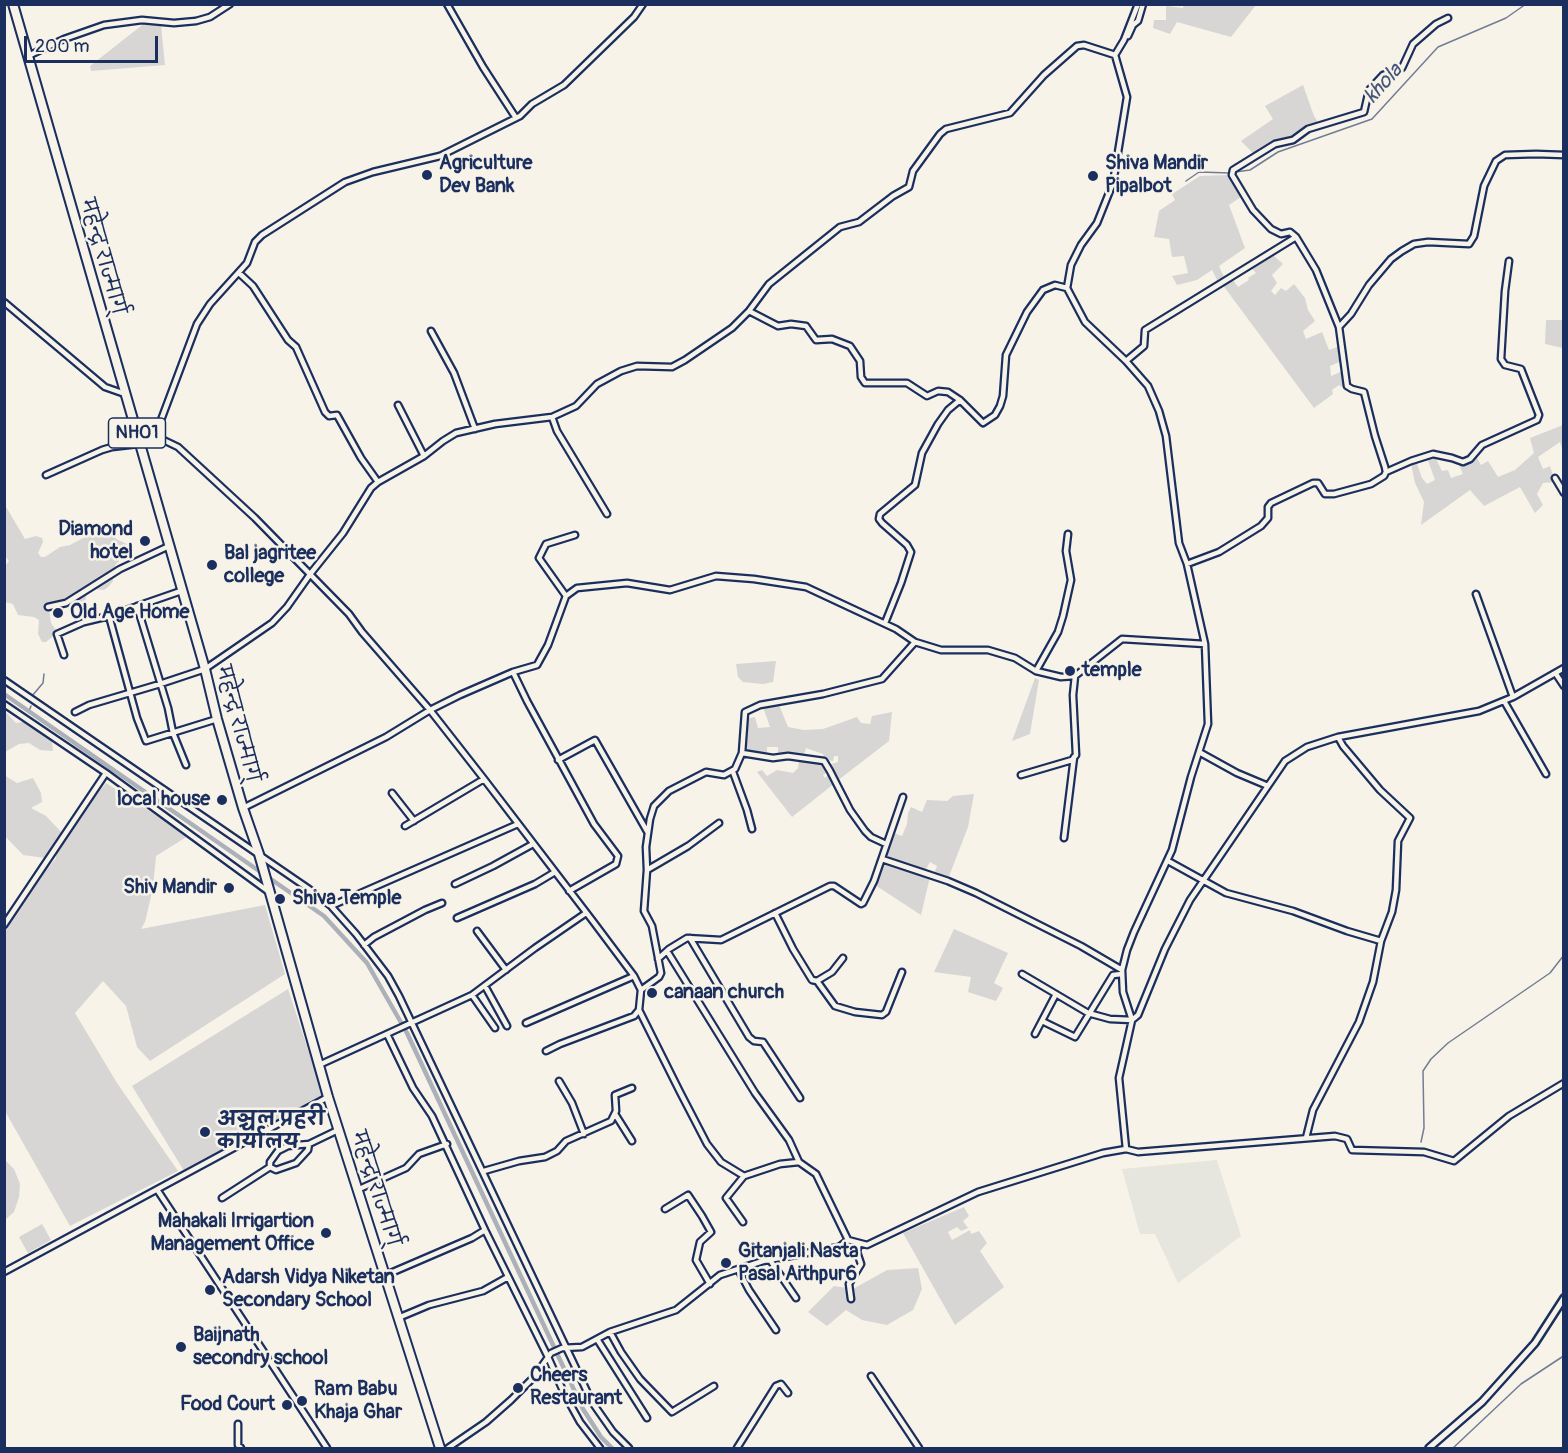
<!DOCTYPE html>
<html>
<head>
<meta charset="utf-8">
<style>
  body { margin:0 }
  #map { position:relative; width:1568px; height:1453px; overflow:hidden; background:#f7f3e8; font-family:Pangolin,sans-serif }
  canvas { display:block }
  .frame { position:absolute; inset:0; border:6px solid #1b2f5e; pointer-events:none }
  .scale { position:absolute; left:24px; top:36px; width:134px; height:27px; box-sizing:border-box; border:3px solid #1b2f5e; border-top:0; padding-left:8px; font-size:18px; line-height:21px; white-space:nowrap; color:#1b2f5e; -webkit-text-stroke:4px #f7f3e8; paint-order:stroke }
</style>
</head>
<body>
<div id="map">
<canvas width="1568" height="1453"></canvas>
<div class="frame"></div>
<div class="scale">200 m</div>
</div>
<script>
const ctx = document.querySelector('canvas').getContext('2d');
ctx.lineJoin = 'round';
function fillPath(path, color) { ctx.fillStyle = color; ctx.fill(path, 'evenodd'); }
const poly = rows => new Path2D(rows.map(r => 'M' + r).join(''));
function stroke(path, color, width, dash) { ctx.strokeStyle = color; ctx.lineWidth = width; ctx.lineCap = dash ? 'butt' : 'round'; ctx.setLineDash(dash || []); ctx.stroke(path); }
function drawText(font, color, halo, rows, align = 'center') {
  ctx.font = font + ' Pangolin,"Playpen Sans Deva",sans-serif'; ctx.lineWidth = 5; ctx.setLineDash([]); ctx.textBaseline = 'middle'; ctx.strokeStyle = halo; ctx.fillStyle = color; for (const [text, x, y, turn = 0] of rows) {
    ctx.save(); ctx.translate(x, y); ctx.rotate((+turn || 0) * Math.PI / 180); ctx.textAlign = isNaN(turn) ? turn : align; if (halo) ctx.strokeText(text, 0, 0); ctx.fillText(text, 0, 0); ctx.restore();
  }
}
fillPath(poly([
  [1217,1160,1241,1236,1178,1283,1155,1234,1140,1234,1122,1169]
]), '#e6e5de');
fillPath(poly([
  [1184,5,1184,4,1256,5,1231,37,1177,22,1170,34,1153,28,1154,20,1166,20,1166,6,1183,8],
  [146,22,161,25,165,65,91,71,90,66],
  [1303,85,1314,116,1319,124,1307,127,1289,138,1265,145,1254,154,1241,141,1273,119,1265,106],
  [1229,175,1241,197,1229,205,1245,248,1219,266,1224,277,1217,280,1212,270,1197,280,1177,285,1172,276,1188,273,1184,256,1172,257,1169,239,1154,237,1159,211,1175,200,1172,194,1200,176],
  [1271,251,1274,256,1283,264,1272,275,1277,283,1271,291,1275,295,1281,288,1286,291,1294,284,1305,298,1308,310,1315,321,1303,331,1306,339,1322,332,1329,350,1340,346,1344,360,1330,366,1331,376,1345,370,1345,384,1342,387,1339,385,1332,390,1333,394,1314,408,1222,284,1231,277,1238,287,1249,280,1248,278,1256,273,1249,265],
  [1546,320,1563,320,1563,348,1545,344],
  [1563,425,1563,451,1560,442,1538,457,1543,469,1550,466,1555,482,1543,483,1537,494,1543,505,1535,513,1520,487,1484,506,1470,490,1421,525,1424,502,1415,483,1411,464,1416,461,1422,478,1427,484,1435,480,1427,458,1435,457,1442,471,1448,470,1451,478,1463,474,1459,465,1476,456,1481,465,1488,461,1498,477,1515,470,1534,453,1530,438],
  [5,505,25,539,36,536,42,538,43,542,38,553,41,557,45,557,60,547,70,545,83,538,110,528,116,539,127,544,124,549,119,552,119,561,115,565,117,572,113,575,113,581,109,586,104,590,94,589,87,593,84,606,74,608,59,605,60,607,49,609,51,623,56,630,52,637,46,642,42,642,38,634,39,620,34,617,18,615,13,604,5,602,4,567,9,561,5,556],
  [776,661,773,682,763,684,743,682,738,677,736,664],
  [1035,678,1039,680,1030,734,1012,741],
  [779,705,788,727,804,730,823,729,857,717,861,723,870,724,872,716,892,712,889,741,837,781,828,765,838,762,838,756,834,756,833,761,825,760,823,754,806,748,803,757,778,755,778,747,767,747,767,754,743,751,745,719,755,717,758,728,770,727,763,707],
  [5,711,16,723,23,722,52,741,53,751,40,750,29,743,19,744,5,752],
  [799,759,824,764,829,771,823,775,825,778,830,773,835,783,792,817,757,772,762,770,767,776,777,770,793,773,798,768],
  [4,775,17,783,33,778,41,793,42,802,31,808,46,816,63,834,45,858,23,855,5,836],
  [106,783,188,836,156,856,153,888,145,922,141,929,265,905,285,974,150,1061,137,1047,126,1006,103,981,75,1013,117,1083,178,1171,70,1226,5,1111,4,930,29,891,56,858,56,852,86,808],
  [974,794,968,827,948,879,933,876,937,866,930,862,924,873,882,859,891,832,902,836,907,824,908,813,911,807,922,812,927,800,947,801,953,796],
  [882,860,930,877,921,915,875,885],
  [954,929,1008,953,994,983,1003,988,996,1001,968,992,971,977,934,972],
  [288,989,324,1098,184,1171,132,1086],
  [5,1160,14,1169,20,1184,19,1197,14,1212,5,1220],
  [964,1207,969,1216,963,1221,968,1228,961,1231,957,1227,948,1232,952,1240,970,1230,971,1234,979,1231,987,1243,980,1251,1004,1287,955,1325,903,1233],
  [42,1224,51,1240,28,1253,19,1237],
  [918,1268,922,1289,913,1310,887,1325,862,1320,846,1310,827,1326,808,1312,834,1286,853,1289,887,1270]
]), '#d7d6d4');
stroke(poly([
  [1235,172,1250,170,1278,152,1372,119,1438,47,1506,18,1526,4],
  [1186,181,1199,172,1230,173],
  [32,696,43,683,44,674],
  [29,711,31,706],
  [1421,1142,1424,1128,1423,1071,1431,1059,1448,1043,1550,973,1564,955],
  [1453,1448,1521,1384,1562,1357,1564,1358]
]), '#727c95', 1.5);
stroke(poly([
  [4,694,324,916,367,963,407,1033,583,1409,601,1437,612,1448]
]), '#acb0b9', 4.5);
const minor = poly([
  [447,4,483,67,516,118],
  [1128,36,1133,25,1138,21,1143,4],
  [28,56,64,39,104,25,142,20,174,23,196,21,210,17,230,4],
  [1296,237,1290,232,1281,234,1271,229,1253,210,1232,175,1233,170,1275,144,1293,140,1308,129,1364,112,1369,90,1383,75,1402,68,1413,44,1436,24,1448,18],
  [239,273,253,286,288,340,296,347,325,412,329,416,337,415,361,458,378,482],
  [4,302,105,387,125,394],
  [749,311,778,326,791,324,806,326,816,340,832,339,850,346,860,361,861,377,865,383,907,383,927,396,938,391,948,392,960,400,983,423,995,415,1000,406,1003,396,1006,355,1027,312,1043,290,1055,285,1067,288],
  [431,331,454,373,475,429],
  [1126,361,1144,346,1145,330,1296,237,1316,270,1339,327],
  [398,405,424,456],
  [552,417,557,431,607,514],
  [155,436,178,447,255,518,349,614,362,632,430,710,484,779,592,920,634,976,641,990],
  [1386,472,1411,461,1433,454,1452,458,1463,462,1470,459,1482,445,1537,420,1539,415,1521,369,1505,365,1501,359,1505,291,1509,261],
  [46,475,102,450,112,447,147,443,155,436,197,324,210,304,247,263,255,242,262,235,345,182,373,172,440,156,520,116,532,104,564,85,634,17,643,4],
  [1555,478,1564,493],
  [1187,564,1219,552,1261,526,1268,518,1268,507,1271,503,1313,483,1318,483,1325,494,1334,494,1371,484,1384,476,1386,472,1385,467,1375,436,1364,392,1352,389,1347,386,1339,327,1351,314,1369,285,1391,259,1402,251,1414,244,1428,242,1469,244,1474,236,1484,186,1496,161,1505,155,1536,154,1564,155],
  [1476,594,1513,697],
  [566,596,539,558,546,544,575,535],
  [137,606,168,708,173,733,186,765],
  [48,607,66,603,120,569,169,546],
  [109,616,137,718,146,741,217,719],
  [885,623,901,583,911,552,907,545,882,523,879,519,880,514,915,485,922,453,938,424,948,410,960,400],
  [64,655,57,634,84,622,109,616,181,591],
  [1036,671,1058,632,1063,616,1071,580,1066,551,1068,534],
  [513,672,527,701,594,824,618,856,616,864,569,891],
  [1556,674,1564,686],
  [4,680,309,889,331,906,356,934,388,976,399,996,592,1402,613,1432,629,1448],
  [1504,701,1546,774],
  [4,704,106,773,269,892],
  [75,712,89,705,160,684,205,669,272,623,287,607,311,573,343,533,371,488,378,482,424,456,443,441,456,433,495,424,552,417,576,406,597,384,621,371,637,366,672,367,685,360,732,328,749,311,769,284,840,227,859,222,893,196,909,187,913,171,940,134,946,129,1010,113,1044,75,1077,46,1084,45,1115,55],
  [1199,752,1237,773,1268,786],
  [742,753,773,758,788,756,824,761,830,771,850,810,865,831,871,837,886,844],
  [558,760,595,740,648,833],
  [733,772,747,810,752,829],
  [1021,775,1072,760,1076,755,1073,695,1075,676],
  [392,793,414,821],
  [243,808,386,737,430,710,460,695,513,672,537,665,548,645,566,596,577,588,627,583,670,590,716,576,754,579,806,587,896,629,915,642,941,650,988,650,1015,658,1036,671,1061,677,1075,676,1122,639,1205,644],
  [405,826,484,779],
  [1064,838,1074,757],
  [882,859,948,881,976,893,1081,946,1122,970],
  [1168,861,1226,893,1293,911,1347,931,1381,941],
  [647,870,688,846,719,823],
  [455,884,493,866,533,844],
  [331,906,518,824],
  [775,913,793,949,812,980,817,981,832,972,843,958],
  [457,918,535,884,555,872],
  [4,925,106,773],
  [477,931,506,970],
  [690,938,749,1037,754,1041,763,1042,800,1098],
  [364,945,374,937,425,910,442,903],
  [667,951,755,1093,789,1140,799,1162],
  [658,959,669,949,687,938,721,940,830,886,834,886,861,904,863,903,874,881,903,797],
  [1022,974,1088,1013,1110,1019,1132,1020,1138,1015,1165,949,1190,900,1285,761,1307,747,1338,737,1479,711,1513,697,1564,668],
  [817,981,835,1006,855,1012,882,1015,886,1012,902,972],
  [485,986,507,1026],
  [472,995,495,1028],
  [1042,1021,1075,1037,1113,975,1122,974],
  [526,1023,634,976],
  [387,1034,413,1088,432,1116,485,1230,548,1357,564,1393,580,1422,600,1448],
  [1035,1034,1056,994],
  [546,1051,560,1044,634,1016,639,1010],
  [319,1065,472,995,535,948,586,913],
  [559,1081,572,1103,584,1134],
  [615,1114,632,1141],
  [1306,1138,1313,1110,1359,1022,1373,982,1381,941,1392,912,1396,890,1398,841,1410,818,1380,790,1343,746,1338,737],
  [1126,1149,1119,1078,1132,1020,1123,992,1122,970,1127,950,1134,932,1172,850,1191,777,1208,724,1205,644,1187,564,1179,543,1166,436,1159,411,1148,386,1126,361,1085,322,1067,288,1071,265,1081,245,1097,223,1113,183,1127,97,1115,55,1124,40,1138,4],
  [270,1167,276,1170,296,1163,308,1150,309,1144],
  [484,1171,519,1161,545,1157,557,1151,566,1141,611,1121,616,1111,615,1095,632,1088],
  [357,1190,406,1168,419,1154,447,1144],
  [158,1191,327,1448],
  [222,1198,270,1167,270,1162,278,1151,288,1146,309,1144,338,1130],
  [665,1209,688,1195,702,1216,711,1232,700,1242,696,1260,710,1284],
  [743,1222,726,1198,744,1176],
  [848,1240,816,1174,799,1162,780,1164,744,1176,721,1162,707,1144,680,1092,639,1010,641,990,659,977,661,973,652,926,644,911,647,870,646,847,650,819,654,806,669,791,706,772,724,775,735,769,742,753,745,712,760,705,823,694,882,679,915,642],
  [770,1260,796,1298],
  [738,1269,749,1290,776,1330],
  [4,1272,328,1097],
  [386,1275,472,1238,485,1230],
  [851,1299,849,1284,861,1264,857,1252,859,1243],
  [398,1318,429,1305,483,1291,508,1277],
  [610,1332,621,1352,640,1379,672,1412,714,1386],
  [597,1339,647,1418],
  [871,1376,919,1448],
  [238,1424,238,1445,241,1448],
  [448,1448,486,1422,511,1400,534,1377,551,1353,562,1348,582,1347,610,1332,676,1310,720,1275,763,1261,839,1247,848,1240,867,1245,978,1192,1103,1153,1126,1149,1138,1152,1335,1136,1347,1139,1352,1150,1424,1152,1454,1161,1509,1116,1564,1083],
  [737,1448,776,1386,781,1384,788,1393]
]);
const tertiary = poly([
  [1429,1448,1482,1402,1535,1343,1564,1298]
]);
const trunk = poly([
  [13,4,205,669,217,719,243,808,259,854,328,1097,440,1448]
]);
stroke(minor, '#1b2f5e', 9);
stroke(tertiary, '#1b2f5e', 10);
stroke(trunk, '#1b2f5e', 12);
stroke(minor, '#f7f3e8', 4.5);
stroke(tertiary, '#f7f3e8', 5);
stroke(trunk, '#f7f3e8', 8);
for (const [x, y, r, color] of [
  [427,175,6,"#1b2f5e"],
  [1093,176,6,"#1b2f5e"],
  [145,541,6,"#1b2f5e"],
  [212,565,6,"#1b2f5e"],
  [58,613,6,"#1b2f5e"],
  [1070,671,6,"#1b2f5e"],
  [222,800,6,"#1b2f5e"],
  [229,888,6,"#1b2f5e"],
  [280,899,6,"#1b2f5e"],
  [652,993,6,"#1b2f5e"],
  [205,1132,6,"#1b2f5e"],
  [326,1233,6,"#1b2f5e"],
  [726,1263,6,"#1b2f5e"],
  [210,1290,6,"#1b2f5e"],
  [181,1347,6,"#1b2f5e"],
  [518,1388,6,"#1b2f5e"],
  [302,1401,6,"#1b2f5e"],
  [287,1405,6,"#1b2f5e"]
]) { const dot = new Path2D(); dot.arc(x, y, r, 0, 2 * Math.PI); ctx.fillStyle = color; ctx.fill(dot); stroke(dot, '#f7f3e8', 2); }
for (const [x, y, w] of [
  [137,433,57]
]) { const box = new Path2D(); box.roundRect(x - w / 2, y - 15, w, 30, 4.5); ctx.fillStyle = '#f7f3e8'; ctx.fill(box); stroke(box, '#1b2f5e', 1.5); }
drawText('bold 18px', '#1b2f5e', null, [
  ["NH01",137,433]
]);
drawText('bold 20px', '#1b2f5e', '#f7f3e8', [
  ["Agriculture",439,164],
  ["Dev Bank",439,187],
  ["Shiva Mandir",1105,164],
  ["Pipalbot",1105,187],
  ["Diamond",133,530,"right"],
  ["hotel",133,553,"right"],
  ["Bal jagritee",224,554],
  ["college",224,577],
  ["Old Age Home",70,613],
  ["temple",1082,671],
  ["local house",210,800,"right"],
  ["Shiv Mandir",217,888,"right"],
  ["Shiva Temple",292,899],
  ["canaan church",664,993],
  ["अञ्चल प्रहरी",217,1120],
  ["कार्यालय",217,1143],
  ["Mahakali Irrigartion",314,1222,"right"],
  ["Management Office",314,1245,"right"],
  ["Gitanjali Nasta",738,1252],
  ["Pasal Aithpur6",738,1275],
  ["Adarsh Vidya Niketan",222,1278],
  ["Secondary School",222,1301],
  ["Baijnath",193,1336],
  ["secondry school",193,1359],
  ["Cheers",530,1376],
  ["Restaurant",530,1399],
  ["Ram Babu",314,1390],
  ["Khaja Ghar",314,1413],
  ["Food Court",275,1405,"right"]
], 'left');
drawText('20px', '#1b2f5e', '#f7f3e8', [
  ["महेन्द्र राज्मार्ग्",102,257,74],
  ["महेन्द्र राज्मार्ग्",237,724,75],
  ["महेन्द्र राज्मार्ग्",375,1189,72]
]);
drawText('italic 21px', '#465679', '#f7f3e8', [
  ["khola",1384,84,-48]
]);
</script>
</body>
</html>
